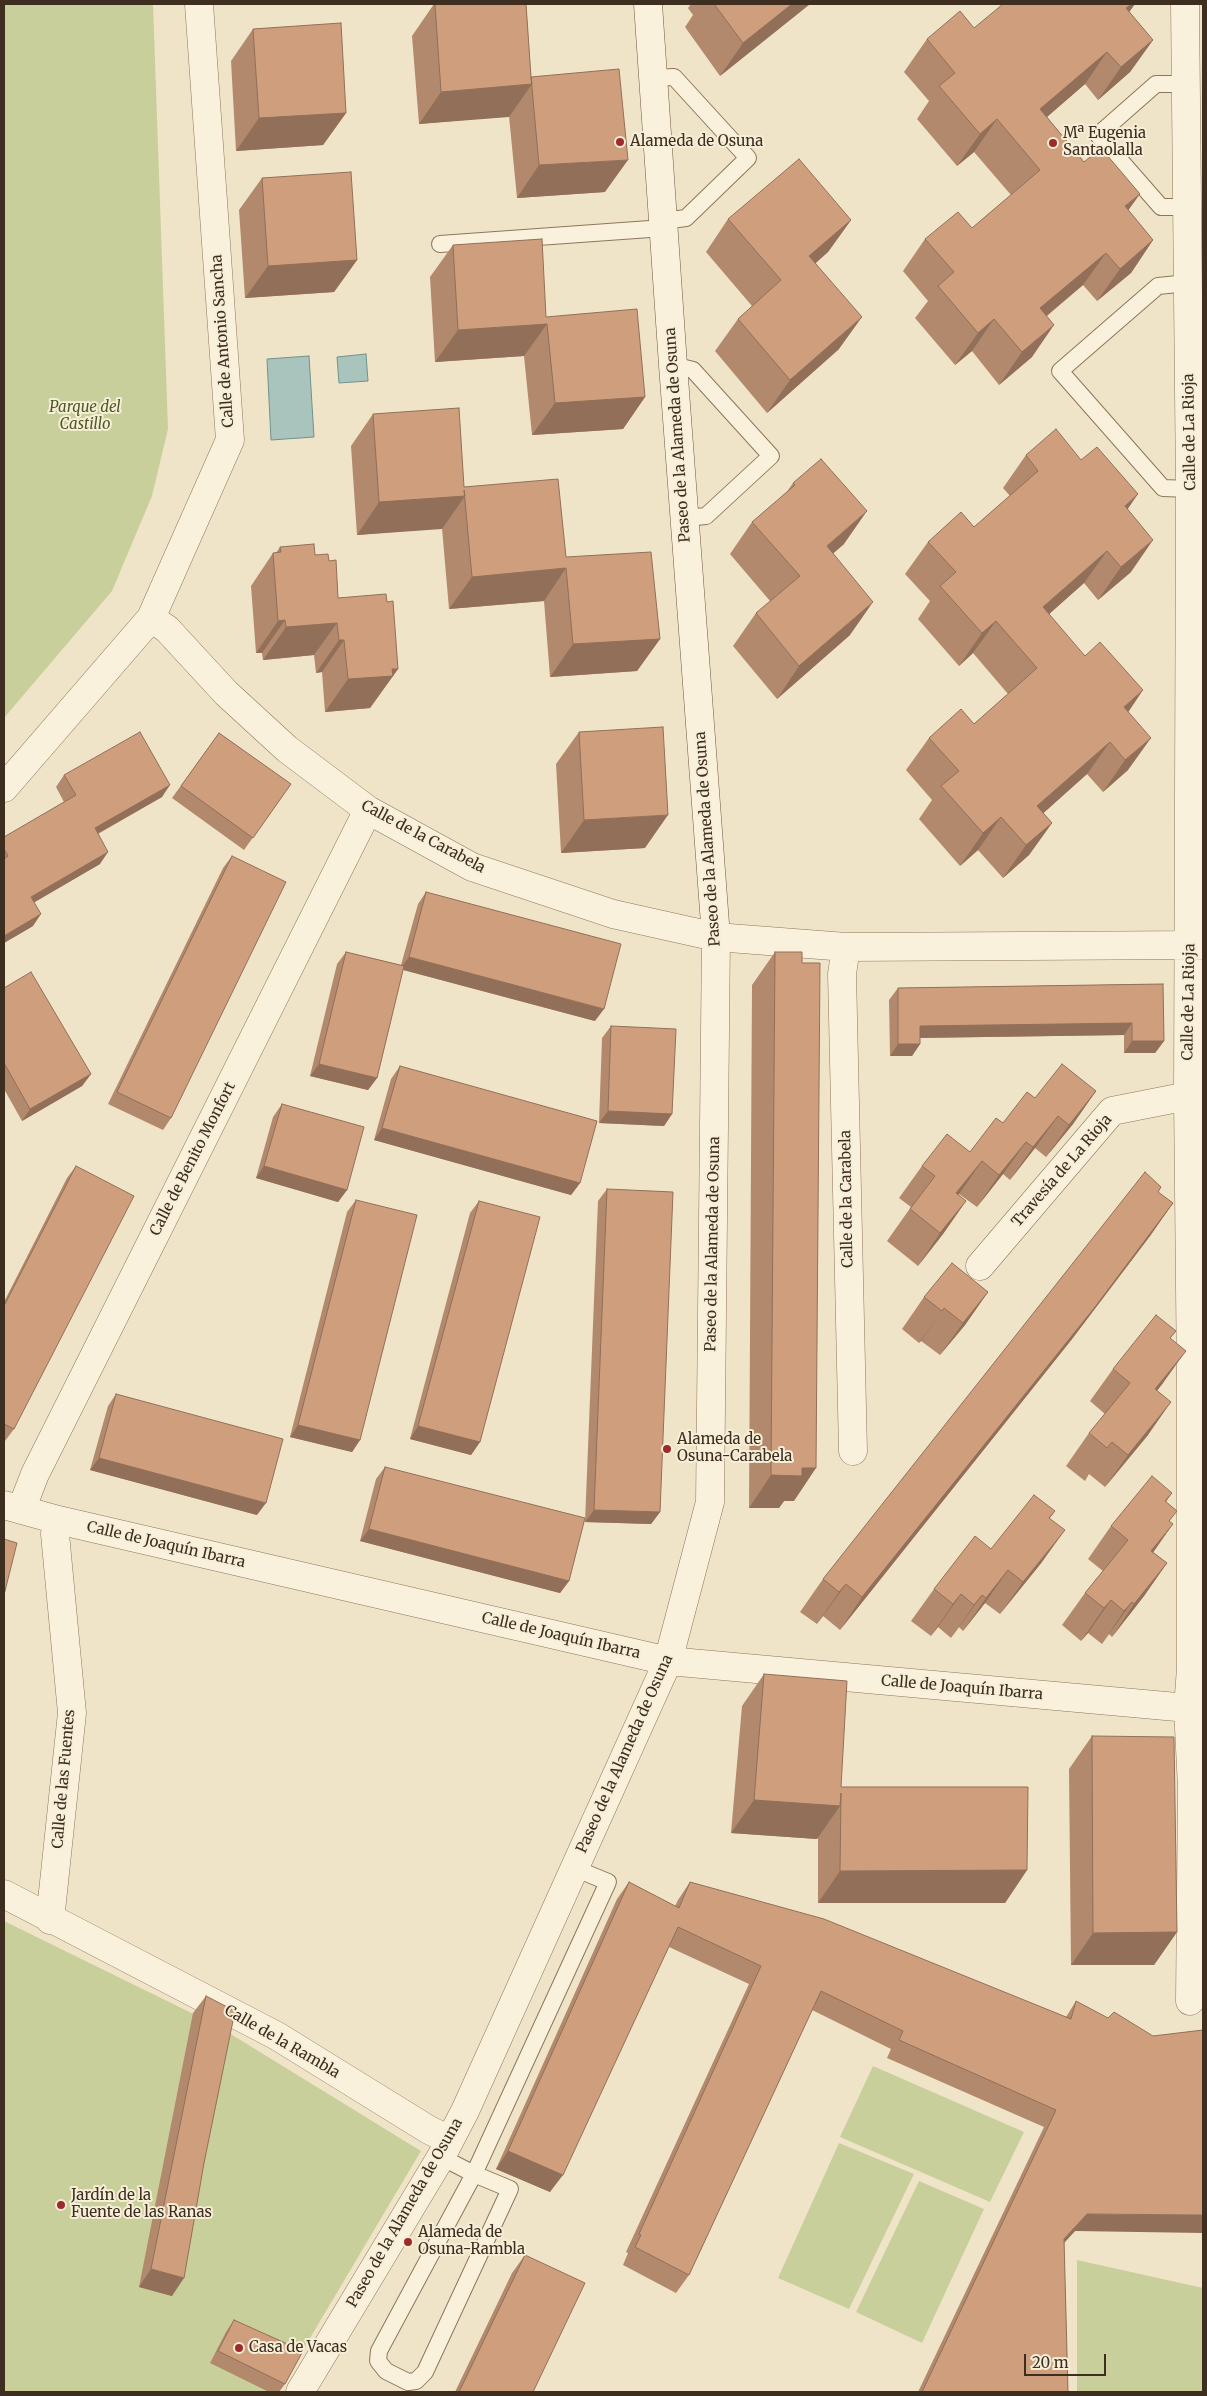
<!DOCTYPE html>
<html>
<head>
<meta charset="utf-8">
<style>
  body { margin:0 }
  #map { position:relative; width:1207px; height:2396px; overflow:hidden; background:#f0e4c8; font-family:Merriweather,serif }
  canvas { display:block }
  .frame { position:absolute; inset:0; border:5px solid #3d2e20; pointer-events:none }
  .scale { position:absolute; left:1024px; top:2354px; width:82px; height:22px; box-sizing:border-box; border:2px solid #3d2e20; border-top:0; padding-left:6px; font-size:15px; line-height:18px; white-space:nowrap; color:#3d2e20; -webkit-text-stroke:4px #f7eed8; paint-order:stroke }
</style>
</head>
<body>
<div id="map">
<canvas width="1207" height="2396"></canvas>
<div class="frame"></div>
<div class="scale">20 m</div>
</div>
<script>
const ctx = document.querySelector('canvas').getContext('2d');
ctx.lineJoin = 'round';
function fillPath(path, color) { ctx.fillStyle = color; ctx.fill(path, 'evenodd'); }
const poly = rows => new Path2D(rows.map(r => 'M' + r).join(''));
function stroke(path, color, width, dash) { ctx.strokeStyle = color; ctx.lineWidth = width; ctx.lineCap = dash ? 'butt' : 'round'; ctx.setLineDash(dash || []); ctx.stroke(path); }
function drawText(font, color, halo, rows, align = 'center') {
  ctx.font = font + ' Merriweather,serif'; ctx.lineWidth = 4; ctx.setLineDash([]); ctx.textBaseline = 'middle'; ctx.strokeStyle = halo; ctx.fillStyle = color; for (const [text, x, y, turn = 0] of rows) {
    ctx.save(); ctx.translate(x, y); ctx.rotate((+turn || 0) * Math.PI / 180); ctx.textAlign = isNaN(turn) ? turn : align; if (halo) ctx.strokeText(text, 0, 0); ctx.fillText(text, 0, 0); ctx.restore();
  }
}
fillPath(poly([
  [4,4,153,4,168,429,152,496,112,591,4,718],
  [4,1921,216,2025,421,2151,278,2392,4,2392],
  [873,2066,1024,2132,990,2202,840,2137],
  [839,2143,914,2174,849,2309,778,2278],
  [919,2181,984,2209,922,2343,856,2312],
  [1077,2260,1203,2288,1203,2392,1077,2392]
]), '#c9cf9b');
const water = poly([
  [366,354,368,381,339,383,337,357,366,354],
  [309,356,314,437,271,440,267,359,309,356]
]);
fillPath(water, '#a9c4bc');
stroke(water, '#6f938a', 1);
const lane = poly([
  [653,78,674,77,748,158,686,218,663,221],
  [1186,84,1156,84,1098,135,1161,207,1187,207],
  [440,244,664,228],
  [1188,283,1158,286,1060,371,1163,488,1190,489],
  [673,365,693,370,771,456,706,516,685,518],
  [441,2157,474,2174,379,2351,378,2361,386,2371,408,2382,416,2381,425,2372,510,2189,474,2174,608,1882,574,1868]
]);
const street = poly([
  [1185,4,1190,489,1188,1096,1191,1382,1191,1668,1188,1708,1192,1788,1190,2001],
  [151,618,167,629,226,693,287,749,368,810,472,867,613,914,716,937,846,947,1203,945],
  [4,788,151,618,230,440,199,4],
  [846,947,842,974,853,1451],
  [980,1266,1112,1111,1188,1096],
  [4,1505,58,1520,668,1661,1188,1708],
  [21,1510,35,1474,368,810],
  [4,1894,277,2036,429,2130,450,2140],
  [50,1920,72,1713,55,1534,58,1520],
  [300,2392,441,2157,465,2111,668,1661,710,1502,716,937]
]);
const secondary = poly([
  [648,4,673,365,716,937]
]);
stroke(lane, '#8d765c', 18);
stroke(street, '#8d765c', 29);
stroke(secondary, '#6f573f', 29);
stroke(lane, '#faf1dc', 16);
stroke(street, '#faf1dc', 28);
stroke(secondary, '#faf1dc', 28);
fillPath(poly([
  [434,4,526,4,531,77,605,192,517,198,509,116,419,124,412,36],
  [691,4,810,4,720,76,685,27,693,15,688,8],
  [1129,12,1153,40,1130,72,1098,100,1085,84,1047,117,1084,162,1128,210,1153,240,1131,273,1097,301,1083,285,1047,316,1032,357,999,385,972,351,955,365,915,318,928,301,903,271,925,239,972,228,1011,195,974,152,957,166,917,119,929,101,904,72,927,39,974,28],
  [253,29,346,113,323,145,236,151,231,61],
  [262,178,357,260,334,292,245,298,239,210],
  [728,219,851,220,828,252,816,263,839,349,767,413,715,351,738,319,752,306,706,252],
  [453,245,546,317,645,397,623,429,532,435,524,356,435,362,430,277],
  [373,414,464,487,566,557,660,639,637,671,550,677,544,601,449,609,442,528,357,535,351,446],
  [1026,455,1081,460,1128,509,1131,572,1098,600,1084,583,1049,614,1128,712,1128,770,1103,792,1087,774,1043,813,1052,823,1029,855,1003,878,978,850,960,866,919,819,932,800,906,770,929,738,974,724,1008,694,973,653,959,666,918,619,930,601,905,574,928,542,974,527,1010,496,1003,488],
  [793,483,844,544,833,553,850,635,777,699,733,646,756,613,770,601,730,554,752,522,786,493],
  [280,547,315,555,329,561,338,598,387,602,398,669,370,708,325,712,322,672,316,673,314,655,263,660,262,653,256,653,251,586,273,553,276,553],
  [579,732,645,848,561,853,556,764],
  [219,733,291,784,244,850,172,798],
  [64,775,162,797,98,834,100,864,34,902,33,926,4,943,4,837,64,802,56,787],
  [232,856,171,1118,163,1130,108,1104,223,868],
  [426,892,595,1021,403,970,377,1078,368,1090,310,1076,337,964,346,952,401,965,418,904],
  [775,952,794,1501,784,1501,779,1508,749,1508,752,985],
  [1163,984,1164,1041,1155,1053,1124,1053,1124,1035,920,1038,920,1044,912,1056,890,1056,889,1000,898,988],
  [4,988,91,1074,82,1086,22,1121,4,1089],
  [611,1026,672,1114,664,1126,599,1123,602,1038],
  [400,1066,580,1183,571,1195,374,1140,391,1079],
  [1096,1091,1073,1124,1046,1157,1035,1148,1010,1180,1003,1174,977,1207,959,1194,958,1195,966,1201,943,1234,918,1266,887,1241,911,1207,899,1198,922,1166,970,1152,1003,1123,1035,1098],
  [282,1104,347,1190,338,1202,256,1178,273,1117],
  [76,1166,14,1429,5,1441,4,1441,4,1302,67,1178],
  [607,1189,660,1512,651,1524,585,1522,598,1201],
  [1158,1192,1173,1203,1150,1236,1072,1339,840,1630,823,1616,817,1624,800,1612,823,1579],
  [356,1200,360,1440,352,1452,290,1437,347,1212],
  [479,1201,480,1442,471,1455,410,1439,470,1213],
  [988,1292,965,1325,940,1355,921,1341,919,1343,902,1329,924,1297],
  [1176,1331,1170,1338,1163,1383,1157,1391,1148,1435,1105,1487,1089,1474,1085,1481,1066,1466,1089,1433,1105,1414,1090,1401,1113,1369],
  [116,1394,257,1515,90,1470,108,1406],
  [385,1467,569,1581,560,1593,360,1541,376,1479],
  [1172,1493,1166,1502,1170,1522,1153,1552,1167,1563,1144,1596,1112,1637,1109,1634,1102,1644,1088,1633,1081,1641,1062,1625,1085,1593,1103,1571,1088,1559,1111,1526],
  [1055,1511,1050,1518,1042,1562,1000,1614,985,1603,963,1631,959,1627,951,1638,938,1627,931,1636,911,1621,934,1589,991,1549],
  [764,1674,841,1787,1027,1870,1005,1903,818,1903,818,1838,817,1839,731,1833,742,1706],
  [1092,1736,1177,1932,1154,1965,1071,1965,1069,1769],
  [629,1882,675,1906,678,1900,690,1882,1066,2017,1076,2001,1075,2231,1064,2243,1068,2392,918,2392,1044,2127,887,2058,891,2049,812,2010,689,2275,676,2293,623,2265,628,2253,626,2252,749,1984,669,1947,550,2192,496,2169,617,1899],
  [206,1996,172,2296,139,2287,193,2013],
  [525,2255,533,2392,455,2392,512,2273],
  [234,2320,285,2384,279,2392,269,2392,210,2363,226,2332]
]), '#b2896c');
fillPath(poly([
  [792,4,810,4,720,76,743,43],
  [1132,4,1135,4,1118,28,1126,8],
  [1153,40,1130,72,1098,100,1121,67],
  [1107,52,1085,84,1018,142,1040,109],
  [532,84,509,117,419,124,441,92],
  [346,113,323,145,236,151,259,118],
  [997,119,974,152,957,166,980,134],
  [628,160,605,192,517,198,539,165],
  [1140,194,1117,226,1125,206],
  [851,220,828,252,786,288,809,256],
  [1153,240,1131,273,1097,301,1120,269],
  [1106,253,1083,285,1017,340,1040,308],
  [357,260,334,292,245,298,268,266],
  [862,317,839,349,767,413,790,380],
  [994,319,972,351,955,365,978,333],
  [547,324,524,356,435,362,458,330],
  [1054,325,1032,357,999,385,1022,352],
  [645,397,623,429,532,435,555,403],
  [1138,494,1116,526,1125,506],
  [465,496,442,529,357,535,379,502],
  [867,511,844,544,804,579,827,546],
  [1153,540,1131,572,1098,600,1121,567],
  [1107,551,1084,583,1020,640,1043,607],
  [566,568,544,601,449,609,472,577],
  [873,602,850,635,777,699,799,666],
  [285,620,262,653,256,653,278,621],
  [996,621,973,653,959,666,982,633],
  [337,623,314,655,263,660,286,627],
  [660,639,637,671,550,677,573,644],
  [339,640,344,640,322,672,316,673],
  [392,669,398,669,370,708,325,712,348,679],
  [1143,690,1121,723,1124,707],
  [1151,738,1128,770,1103,792,1125,760],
  [1110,742,1087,774,1018,836,1037,806],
  [170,785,162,797,86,840,95,828],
  [668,815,645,848,561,853,584,820],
  [1001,817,978,850,960,866,983,833],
  [1052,823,1029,855,1003,878,1026,845],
  [108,852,100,864,23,909,31,897],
  [41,914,33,926,4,943,4,936],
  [409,957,604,1009,595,1021,400,969],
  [1132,1023,1124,1035,911,1038,920,1026],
  [1132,1041,1164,1041,1155,1053,1124,1053],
  [898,1044,920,1044,912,1056,890,1056],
  [319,1064,377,1078,368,1090,310,1076],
  [91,1074,82,1086,22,1121,30,1109],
  [1096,1091,1073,1124,1046,1157,1069,1125],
  [608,1111,672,1114,664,1126,599,1123],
  [1058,1116,1035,1148,1010,1180,1033,1147],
  [382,1128,580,1183,571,1195,374,1140],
  [1026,1142,1003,1174,977,1207,999,1175],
  [982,1161,959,1194,933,1225,956,1193],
  [264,1166,347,1190,338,1202,256,1178],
  [966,1201,943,1234,918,1266,940,1233],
  [1173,1203,1150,1236,1072,1339,840,1630,862,1597],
  [988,1292,965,1325,940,1355,963,1323],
  [944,1308,921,1341,919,1343,942,1311],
  [1186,1351,1163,1383,1132,1422,1155,1389],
  [1171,1402,1148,1435,1105,1487,1128,1455],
  [298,1425,360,1440,352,1452,290,1437],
  [418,1426,480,1442,471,1455,410,1439],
  [99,1458,266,1503,257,1515,90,1470],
  [802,1468,816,1468,794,1501,784,1501,779,1508,749,1508,771,1475],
  [594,1510,660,1512,651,1524,585,1522],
  [1173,1524,1150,1557,1151,1551],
  [369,1529,569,1581,560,1593,360,1541],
  [1065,1530,1042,1562,1000,1614,1023,1582],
  [1167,1563,1144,1596,1112,1637,1134,1604],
  [1008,1570,985,1603,963,1631,986,1598],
  [846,1584,823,1616,817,1624,839,1592],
  [961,1594,938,1627,931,1636,953,1604],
  [982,1595,959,1627,951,1638,974,1605],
  [1111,1600,1088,1633,1081,1641,1104,1608],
  [1132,1602,1109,1634,1102,1644,1124,1611],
  [754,1800,840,1806,817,1839,731,1833],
  [1027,1870,1005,1903,818,1903,840,1871],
  [1177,1932,1154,1965,1071,1965,1093,1933],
  [508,2151,563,2175,550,2192,496,2169],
  [1087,2214,1203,2215,1203,2233,1075,2231,1051,2257,1064,2239],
  [151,2269,184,2278,172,2296,139,2287]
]), '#916f58');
const building = poly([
  [435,4,526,4,531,77,619,69,628,160,539,165,531,77,532,84,441,92,435,4],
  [714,4,792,4,743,43,714,4],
  [1003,4,1132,4,1126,8,1153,40,1121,67,1107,52,1040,109,1084,162,1101,148,1140,194,1125,206,1153,240,1120,269,1106,253,1040,308,1054,325,1022,352,994,319,978,333,938,286,954,272,925,239,958,212,972,228,1040,170,997,119,980,134,939,86,955,73,927,39,960,11,974,28,1003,4],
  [341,23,346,113,259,118,253,29,341,23],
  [799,159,851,220,809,256,862,317,790,380,738,319,781,280,728,219,799,159],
  [351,172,357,260,268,266,262,178,351,172],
  [542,239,546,317,637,309,645,397,555,403,547,324,458,330,453,245,542,239],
  [459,408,464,487,558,479,566,557,651,552,660,639,573,644,566,568,472,577,464,490,465,496,379,502,373,414,459,408],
  [1056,429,1081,460,1097,447,1138,494,1125,506,1153,540,1121,567,1107,551,1043,607,1085,656,1100,642,1143,690,1124,707,1151,738,1125,760,1110,742,1037,806,1052,823,1026,845,1001,817,983,833,941,786,959,771,929,738,961,709,974,724,1037,668,996,621,982,633,940,586,956,572,928,542,961,512,974,527,1038,471,1026,455,1056,429],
  [821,459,867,511,827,546,873,602,799,666,756,613,800,576,752,522,795,485,793,483,821,459],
  [314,544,315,555,328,554,329,561,336,560,338,598,386,594,387,602,393,601,398,669,392,669,393,676,348,679,344,640,339,640,337,623,286,627,285,620,278,621,273,553,281,552,280,547,314,544],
  [663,727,668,815,584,820,579,732,663,727],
  [140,732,170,785,95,828,108,852,31,897,41,914,4,936,4,859,8,856,4,849,4,837,76,795,64,775,140,732],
  [219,733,291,784,253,838,181,786,219,733],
  [232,856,286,882,171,1118,117,1092,232,856],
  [426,892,621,944,604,1009,409,957,426,892],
  [346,952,404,966,377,1078,319,1064,346,952],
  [775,952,802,952,802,963,820,963,816,1468,802,1468,802,1476,771,1475,775,952],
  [31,972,91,1074,30,1109,4,1063,4,988,31,972],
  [1163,984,1164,1041,1132,1041,1132,1023,920,1026,920,1044,898,1044,898,988,1163,984],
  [611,1026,676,1029,672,1114,608,1111,611,1026],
  [1062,1064,1096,1091,1069,1125,1058,1116,1033,1147,1026,1142,999,1175,982,1161,956,1193,966,1201,940,1233,910,1209,935,1176,922,1166,947,1134,970,1152,996,1118,1003,1123,1027,1092,1035,1098,1062,1064],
  [400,1066,597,1121,580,1183,382,1128,400,1066],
  [282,1104,364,1127,347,1190,264,1166,282,1104],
  [76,1166,134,1196,14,1429,4,1424,4,1306,76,1166],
  [1145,1172,1161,1187,1158,1192,1173,1203,1095,1307,862,1597,846,1584,839,1592,823,1579,1145,1172],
  [607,1189,673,1192,660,1512,594,1510,607,1189],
  [356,1200,417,1215,360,1440,298,1425,356,1200],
  [479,1201,540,1217,480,1442,418,1426,479,1201],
  [952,1263,988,1292,963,1323,944,1308,942,1311,924,1297,952,1263],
  [1156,1315,1176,1331,1170,1338,1186,1351,1155,1389,1171,1402,1128,1455,1112,1442,1107,1448,1089,1433,1130,1383,1113,1369,1156,1315],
  [116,1394,283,1439,266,1503,99,1458,116,1394],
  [385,1467,585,1518,569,1581,369,1529,385,1467],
  [1152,1476,1172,1493,1165,1501,1177,1511,1169,1521,1173,1524,1151,1551,1167,1563,1134,1604,1132,1602,1124,1611,1111,1600,1104,1608,1085,1593,1128,1540,1111,1526,1152,1476],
  [1034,1495,1055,1511,1049,1518,1065,1530,1023,1582,1008,1570,986,1598,982,1595,974,1605,961,1594,953,1604,934,1589,975,1536,991,1549,1034,1495],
  [4,1539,17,1543,4,1595,4,1539],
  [764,1674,847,1681,841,1787,1028,1787,1027,1870,840,1871,841,1793,840,1806,754,1800,764,1674],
  [1092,1736,1174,1737,1177,1932,1093,1933,1092,1736],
  [629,1882,679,1908,690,1882,824,1919,1071,2019,1076,2001,1108,2018,1114,2012,1153,2036,1203,2030,1203,2215,1087,2214,1064,2239,1068,2392,922,2392,1056,2110,899,2040,903,2031,821,1991,689,2275,635,2247,641,2235,639,2234,761,1966,678,1927,563,2175,508,2151,629,1882],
  [206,1996,235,2011,204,2163,184,2278,151,2269,206,1996],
  [525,2255,585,2283,533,2392,459,2392,525,2255],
  [234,2320,303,2351,285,2384,218,2351,234,2320]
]);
fillPath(building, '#cf9f7d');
stroke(building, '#916f58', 1);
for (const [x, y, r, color] of [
  [620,142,5,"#9e2a2b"],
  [1053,143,5,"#9e2a2b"],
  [667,1449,5,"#9e2a2b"],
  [61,2205,5,"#9e2a2b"],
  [408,2242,5,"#9e2a2b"],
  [239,2348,5,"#9e2a2b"]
]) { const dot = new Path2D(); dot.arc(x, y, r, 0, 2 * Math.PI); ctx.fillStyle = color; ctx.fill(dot); stroke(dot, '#f7eed8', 2); }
drawText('15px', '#3d2e20', '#f7eed8', [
  ["Mª Eugenia",1063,134],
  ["Santaolalla",1063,151],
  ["Alameda de Osuna",630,142],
  ["Alameda de",677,1440],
  ["Osuna-Carabela",677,1457],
  ["Jardín de la",71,2196],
  ["Fuente de las Ranas",71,2213],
  ["Alameda de",418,2233],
  ["Osuna-Rambla",418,2250],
  ["Casa de Vacas",249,2348]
], 'left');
drawText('15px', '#3d2e20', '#f7eed8', [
  ["Calle de Antonio Sancha",223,341,-94],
  ["Calle de La Rioja",1190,432,-91],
  ["Paseo de la Alameda de Osuna",678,435,-94],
  ["Calle de la Carabela",423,837,28],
  ["Paseo de la Alameda de Osuna",708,839,-94],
  ["Calle de La Rioja",1189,1002,-89],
  ["Calle de Benito Monfort",193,1159,-63],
  ["Travesía de La Rioja",1062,1171,-49],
  ["Calle de la Carabela",847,1199,-91],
  ["Paseo de la Alameda de Osuna",713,1244,-89],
  ["Calle de Joaquín Ibarra",166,1545,13],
  ["Calle de Joaquín Ibarra",561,1636,13],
  ["Calle de Joaquín Ibarra",962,1688,5],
  ["Paseo de la Alameda de Osuna",625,1754,-66],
  ["Calle de las Fuentes",64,1779,-85],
  ["Calle de la Rambla",282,2042,30],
  ["Paseo de la Alameda de Osuna",405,2213,-60]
]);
drawText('italic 15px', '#4d5a26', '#f7eed8', [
  ["Parque del",85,408],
  ["Castillo",85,425]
]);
</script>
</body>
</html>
